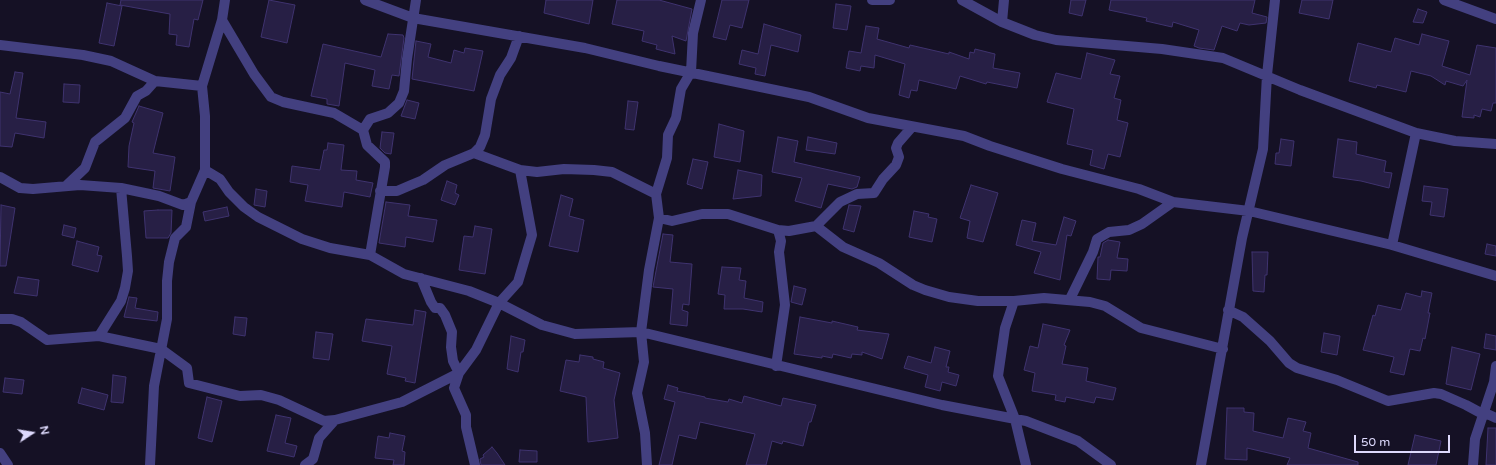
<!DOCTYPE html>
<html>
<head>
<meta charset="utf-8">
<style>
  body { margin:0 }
  #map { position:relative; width:1496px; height:465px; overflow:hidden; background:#151125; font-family:"Varela Round",sans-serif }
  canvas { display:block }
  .north { position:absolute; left:12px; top:413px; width:40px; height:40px; -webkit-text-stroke:3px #151125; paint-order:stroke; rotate:78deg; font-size:11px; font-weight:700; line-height:16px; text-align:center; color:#ddd9fc }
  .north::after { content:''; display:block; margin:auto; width:14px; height:18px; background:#ddd9fc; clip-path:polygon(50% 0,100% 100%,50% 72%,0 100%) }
  .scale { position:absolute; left:1354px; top:435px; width:96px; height:18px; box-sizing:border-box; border:2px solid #ddd9fc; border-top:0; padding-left:5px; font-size:12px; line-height:14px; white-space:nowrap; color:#ddd9fc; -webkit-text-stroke:3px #151125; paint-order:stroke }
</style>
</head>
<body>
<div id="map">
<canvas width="1496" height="465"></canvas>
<div class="north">N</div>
<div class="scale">50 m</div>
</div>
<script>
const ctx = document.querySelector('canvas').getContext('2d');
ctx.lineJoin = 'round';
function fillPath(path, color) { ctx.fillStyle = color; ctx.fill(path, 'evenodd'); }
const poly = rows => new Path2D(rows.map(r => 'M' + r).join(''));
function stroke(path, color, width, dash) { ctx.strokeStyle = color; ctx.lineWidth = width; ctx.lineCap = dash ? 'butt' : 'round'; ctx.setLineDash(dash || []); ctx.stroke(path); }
const building = poly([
  [121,0,203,0,198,20,194,19,189,47,176,45,177,35,169,34,170,14,120,5,121,0],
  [269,0,295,5,287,43,261,37,269,0],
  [546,0,593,0,589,24,544,13,546,0],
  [617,0,659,0,692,9,686,41,672,36,675,54,656,49,657,45,642,41,644,31,612,24,617,0],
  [722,0,749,0,742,28,730,25,726,40,713,37,722,0],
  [1071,0,1086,0,1082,16,1069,13,1071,0],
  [1111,0,1255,0,1252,13,1267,17,1266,23,1249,25,1240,23,1237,31,1222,26,1214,50,1199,48,1194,46,1199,30,1173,22,1172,27,1146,21,1147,18,1109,10,1111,0],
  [1302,0,1333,0,1329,19,1299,13,1302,0],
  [107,3,122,6,114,46,99,43,107,3],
  [836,4,851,6,847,30,833,28,836,4],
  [1418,9,1427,12,1423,23,1413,22,1418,9],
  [764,24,801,35,798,52,771,45,765,76,755,74,756,68,739,64,742,50,758,54,764,24],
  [866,26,879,28,877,39,909,48,910,45,949,54,949,52,969,59,970,52,974,53,975,49,995,54,993,68,1020,73,1017,88,987,82,986,84,960,76,956,89,919,80,917,91,911,90,909,98,899,95,905,64,875,55,874,68,861,66,860,71,846,68,849,51,861,53,866,26],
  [388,34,403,35,404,38,399,76,392,75,389,89,372,86,375,70,345,63,339,106,327,104,327,99,311,96,323,44,381,57,388,34],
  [1422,34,1449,41,1442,66,1470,75,1477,45,1496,48,1496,103,1493,103,1491,111,1482,109,1480,117,1474,115,1474,118,1462,117,1467,80,1463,86,1446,81,1445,85,1431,76,1411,71,1406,92,1377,85,1376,88,1349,81,1358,43,1391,52,1395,38,1419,45,1422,34],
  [416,41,431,44,428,57,451,63,454,50,464,53,465,48,483,51,474,91,412,79,416,41],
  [1087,53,1115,60,1110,74,1120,76,1114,98,1121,100,1117,120,1128,123,1120,157,1108,154,1104,169,1090,165,1093,150,1067,144,1074,109,1047,102,1056,73,1081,79,1087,53],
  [15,72,23,73,16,118,46,122,44,138,15,133,12,147,0,146,0,92,10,94,15,72],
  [64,84,80,85,79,103,63,102,64,84],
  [407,100,419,103,415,119,401,116,407,100],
  [628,101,638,102,634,130,625,129,628,101],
  [139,106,163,113,153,153,175,157,170,191,153,188,155,171,128,167,129,146,134,123,132,122,139,106],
  [719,124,744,131,740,162,714,157,719,124],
  [382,132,394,133,391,154,385,153,380,148,382,132],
  [778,137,798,141,794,162,860,177,857,187,852,189,828,184,821,208,795,201,802,178,772,172,778,137],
  [808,137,837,143,835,154,806,150,808,137],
  [1281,139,1294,141,1291,166,1275,164,1276,153,1279,153,1281,139],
  [1338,139,1357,142,1356,154,1386,161,1384,172,1392,173,1389,188,1361,181,1333,177,1338,139],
  [328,143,344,145,341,170,357,171,356,180,373,183,370,197,344,192,342,207,305,201,308,185,290,182,292,166,320,170,324,150,327,150,328,143],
  [693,159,708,162,702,189,687,184,693,159],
  [738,170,762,175,761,196,733,199,738,170],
  [447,181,457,185,455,193,459,195,455,205,441,200,447,181],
  [971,185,998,193,983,242,967,238,970,221,960,218,971,185],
  [1424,186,1448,189,1444,217,1430,215,1432,202,1422,201,1424,186],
  [256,189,267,191,265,207,254,205,256,189],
  [561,195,573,199,569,216,584,220,578,252,549,246,561,195],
  [386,202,410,205,408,216,437,220,433,242,406,237,405,247,379,243,386,202],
  [1,205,15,208,6,266,0,266,1,205],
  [849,205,861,206,854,232,843,229,849,205],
  [227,207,229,216,205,221,203,212,227,207],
  [158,210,172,210,171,233,168,238,146,238,144,211,158,210],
  [914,211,929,214,928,217,937,219,932,242,909,237,914,211],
  [1064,217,1076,221,1071,236,1067,235,1060,280,1034,273,1041,252,1016,245,1022,220,1036,223,1032,241,1056,245,1064,217],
  [64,225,76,228,74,238,62,235,64,225],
  [475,226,492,229,485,274,459,270,464,236,473,237,475,226],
  [663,234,673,235,670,262,692,264,689,305,683,304,682,310,688,312,687,326,670,324,673,289,653,287,663,234],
  [1108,240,1120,242,1117,258,1128,259,1127,271,1111,270,1110,280,1097,279,1098,257,1100,257,1103,243,1108,240],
  [77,241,99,247,97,255,102,256,98,272,72,265,77,241],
  [1487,244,1496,246,1496,256,1485,254,1487,244],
  [1252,252,1268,252,1267,275,1265,275,1264,292,1253,291,1252,252],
  [722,267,741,268,739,280,746,281,744,298,763,302,762,312,743,309,724,309,725,295,718,294,722,267],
  [18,277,39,280,37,296,14,293,18,277],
  [794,286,806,289,802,305,791,302,794,286],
  [1422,291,1432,293,1428,313,1430,313,1425,339,1423,338,1420,351,1410,349,1404,375,1390,372,1394,357,1363,350,1373,315,1375,316,1378,305,1401,310,1406,293,1421,297,1422,291],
  [129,297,137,298,135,308,158,312,157,321,124,317,129,297],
  [415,310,426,312,415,383,405,381,406,378,387,374,392,346,362,341,366,319,413,325,415,310],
  [235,317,247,318,245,336,233,334,235,317],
  [800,317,832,323,832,321,858,327,857,330,889,334,882,359,862,352,862,355,852,354,851,358,833,354,832,358,822,356,822,358,794,354,800,317],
  [1043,324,1070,330,1064,345,1066,346,1062,364,1088,368,1086,381,1116,388,1113,400,1096,397,1094,403,1066,397,1065,402,1055,400,1056,395,1032,391,1035,373,1024,370,1030,346,1038,348,1043,324],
  [316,332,333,334,329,360,313,358,316,332],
  [1324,333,1340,336,1337,355,1321,352,1324,333],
  [1486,334,1496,336,1496,350,1484,348,1486,334],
  [511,336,525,340,523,352,521,352,518,372,507,369,511,336],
  [935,347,950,351,946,367,949,367,948,372,959,375,956,386,942,382,940,391,925,387,928,375,904,368,908,356,931,363,935,347],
  [1452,347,1480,354,1471,390,1446,384,1452,347],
  [580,355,593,357,593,359,604,362,603,368,620,373,614,400,618,438,588,442,586,397,560,391,566,360,579,362,580,355],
  [113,375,126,377,123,403,111,402,113,375],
  [5,378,24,380,22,394,3,392,5,378],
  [668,385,678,388,677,391,705,397,705,398,728,402,729,399,742,403,744,396,781,406,783,398,816,405,811,422,809,422,803,446,783,441,782,444,772,441,766,465,746,465,755,434,700,422,696,439,679,435,672,465,659,465,675,402,664,399,668,385],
  [82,388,108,395,104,410,78,403,82,388],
  [207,397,222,401,212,442,198,438,207,397],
  [1227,408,1244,408,1244,412,1254,413,1253,431,1283,438,1288,418,1306,422,1303,431,1311,433,1308,448,1358,462,1358,465,1287,465,1290,458,1247,448,1247,460,1225,459,1227,408],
  [276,415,291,418,285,443,297,446,294,457,267,451,276,415],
  [1488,428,1496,428,1496,465,1486,465,1488,428],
  [390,433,405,436,402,451,405,452,404,465,393,465,394,460,375,458,378,436,389,438,390,433],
  [1415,435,1441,441,1436,465,1408,465,1415,435],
  [492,447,497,453,505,465,481,465,480,459,484,457,483,455,492,447],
  [520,450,537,451,537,462,519,462,520,450]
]);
fillPath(building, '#271f45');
stroke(building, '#3f336f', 1);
stroke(poly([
  [365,0,413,18,585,48,659,66,809,97,868,118,964,136,990,146,1062,169,1139,189,1173,202,1249,211,1392,245,1496,276],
  [872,0,890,0],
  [962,0,1002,22,1035,35,1056,40,1162,49,1223,58,1300,90,1416,133,1455,141,1496,144],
  [1444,0,1496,19],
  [222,20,254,74,271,97,283,102,334,113,363,130,370,119,388,113,399,103,404,91,407,59,416,0],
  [1002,22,1004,0],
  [0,45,83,55,111,61,155,81,202,86],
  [363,130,367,145,385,162,385,167,370,255,404,274,469,291,499,303,542,325,575,334,641,332,942,405,1026,421,1078,441,1111,465],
  [474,153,520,170,537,172,564,169,594,170,612,172,656,194],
  [205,170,220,179,229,192,244,207,258,217,302,239,330,248,370,255],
  [0,177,20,188,33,189,80,185,121,188,159,196,183,205,191,202],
  [66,186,85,168,95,142,125,118,137,96,146,91,155,81],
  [380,191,397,191,411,185,423,180,445,165,474,153,480,147,485,135,491,99,500,75,511,58,519,36],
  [659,218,672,221,702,214,728,214,778,230,789,231,816,226,843,247,879,263,913,285,925,290,949,297,978,301,1014,301,1044,298,1090,302,1105,306,1141,328,1223,349],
  [816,226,840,202,857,194,874,193,883,179,896,165,899,157,896,148,898,143,912,127],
  [1392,245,1416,133],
  [421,278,431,302,435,308,440,308,445,315,452,332,451,347,453,361,459,373,454,388,466,415,466,427,475,465],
  [1070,299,1093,252,1097,239,1109,232,1129,230,1142,224,1173,202],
  [1014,301,1005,328,998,376,1015,419,1026,465],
  [1228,310,1243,317,1270,341,1289,363,1297,368,1337,380,1388,401,1434,393,1441,394,1466,405,1479,412,1485,413,1496,418],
  [0,319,12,319,21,322,47,340,99,336,161,349,187,368,189,383,240,396,261,395,279,400,324,421,335,420,402,402,459,373,476,350,499,303,518,282,532,235,520,170],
  [99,336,121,301,125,288,128,271,127,256,121,188],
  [776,366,785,305,779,252,781,241,778,230],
  [0,453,8,465],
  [150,465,154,386,167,319,167,281,169,262,175,238,186,227,191,202,205,170,205,116,202,86,222,20,225,0],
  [305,465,313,459,319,438,335,420],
  [647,465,645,433,637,393,644,362,641,332,649,270,659,218,656,194,667,158,668,135,676,118,681,89,691,72,693,33,701,0],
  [1201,465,1242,238,1263,149,1267,75,1275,0],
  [1473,465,1475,439,1494,382,1496,366]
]), '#434080', 10);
</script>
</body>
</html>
